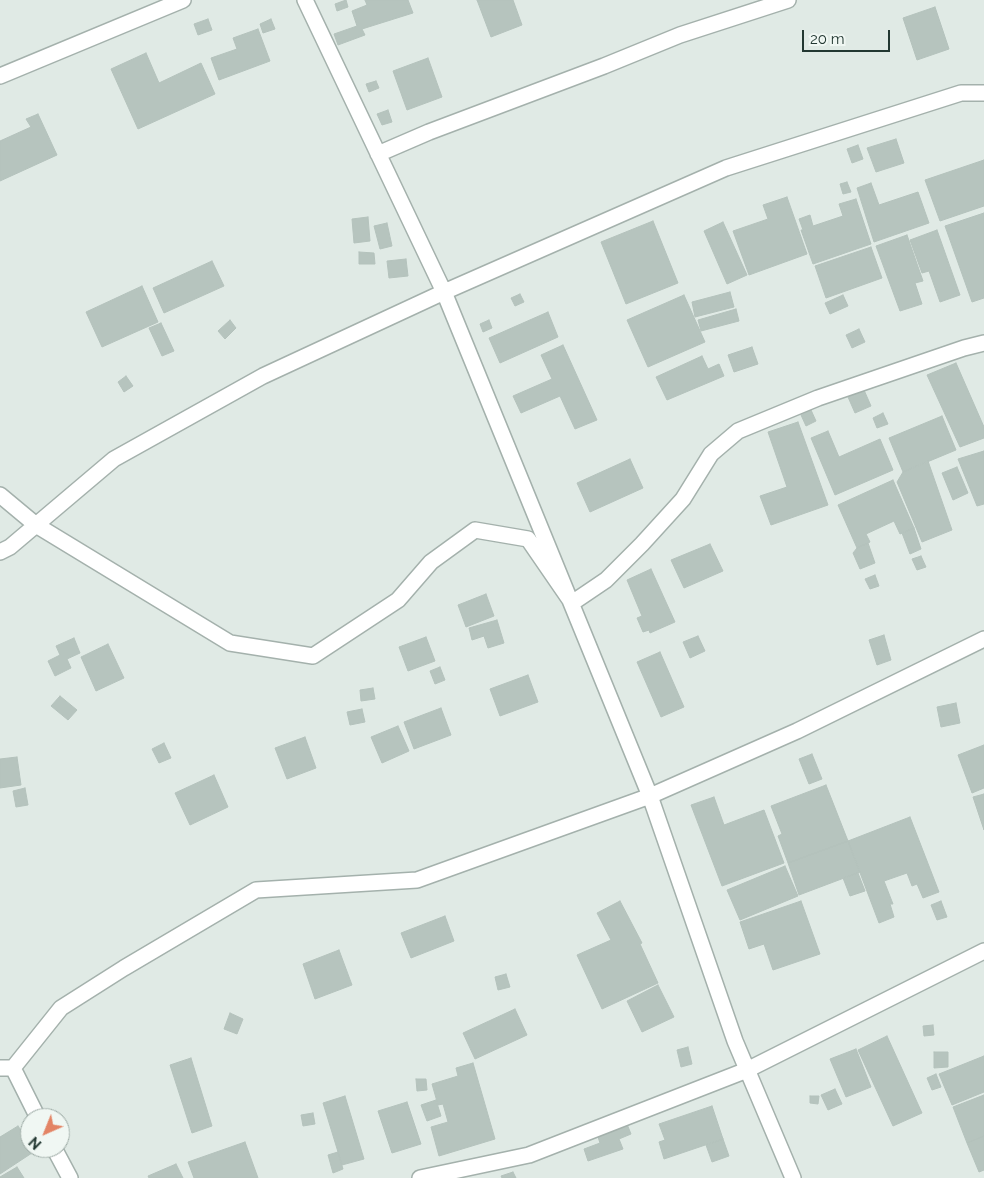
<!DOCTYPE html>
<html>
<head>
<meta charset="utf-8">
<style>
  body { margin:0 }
  #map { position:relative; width:984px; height:1178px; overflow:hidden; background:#e0eae5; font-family:Raleway,sans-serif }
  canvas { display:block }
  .north { position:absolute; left:20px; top:1108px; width:50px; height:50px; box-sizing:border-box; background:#f0f7f3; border:1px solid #9eaba6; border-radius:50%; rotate:224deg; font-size:14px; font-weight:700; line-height:20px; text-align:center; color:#233832 }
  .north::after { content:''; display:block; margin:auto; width:18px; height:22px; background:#e38465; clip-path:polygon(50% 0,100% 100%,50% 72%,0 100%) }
  .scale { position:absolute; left:802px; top:30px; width:88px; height:22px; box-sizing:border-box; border:2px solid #233832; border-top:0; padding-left:6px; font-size:15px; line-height:18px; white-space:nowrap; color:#233832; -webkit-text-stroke:4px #f0f7f3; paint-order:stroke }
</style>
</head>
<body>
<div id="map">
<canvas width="984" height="1178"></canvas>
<div class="north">N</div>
<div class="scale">20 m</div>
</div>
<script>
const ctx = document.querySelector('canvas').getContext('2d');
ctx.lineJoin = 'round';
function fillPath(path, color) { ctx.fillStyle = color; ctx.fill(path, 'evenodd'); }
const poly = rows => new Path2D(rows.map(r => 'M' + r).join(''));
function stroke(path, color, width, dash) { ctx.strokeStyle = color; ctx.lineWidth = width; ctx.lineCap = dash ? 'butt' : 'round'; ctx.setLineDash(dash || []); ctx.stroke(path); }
const building = poly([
  [346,0,348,7,337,11,335,4,346,0],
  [365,0,408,0,413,13,362,29,365,35,338,45,334,34,357,26,352,11,367,5,365,0],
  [477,0,513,0,522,25,491,37,477,0],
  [935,7,949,49,917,60,903,18,935,7],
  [208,19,212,30,198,35,194,24,208,19],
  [271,19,275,29,263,33,260,24,271,19],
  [258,29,270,61,219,80,211,58,237,49,233,38,258,29],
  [146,53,159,83,201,63,215,94,138,129,111,69,146,53],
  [428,58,442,97,407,110,393,71,428,58],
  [376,81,379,88,369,92,366,84,376,81],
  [388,110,392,122,382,125,377,114,388,110],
  [38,114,57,155,0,181,0,141,31,127,26,119,38,114],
  [896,139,904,163,876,172,867,148,896,139],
  [858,145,863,159,852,163,847,149,858,145],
  [984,160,984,206,940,221,925,180,984,160],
  [847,182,851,192,843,194,840,184,847,182],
  [871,183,879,205,918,192,929,223,874,242,857,188,871,183],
  [787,197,807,254,749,275,733,231,768,219,763,205,787,197],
  [856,199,871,244,813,264,801,230,803,230,799,219,810,215,813,226,843,216,839,204,856,199],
  [984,213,984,298,972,302,945,226,984,213],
  [368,217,370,241,354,243,352,219,368,217],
  [653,221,678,283,626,304,601,242,653,221],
  [723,222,747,275,727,284,704,231,723,222],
  [387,223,392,246,380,249,374,226,387,223],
  [937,230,960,295,940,302,929,271,922,273,910,240,937,230],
  [907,235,923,281,915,283,922,304,900,311,876,246,907,235],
  [871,247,882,278,826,298,815,266,871,247],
  [359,252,374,253,375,264,359,264,359,252],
  [406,259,408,276,389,278,387,261,406,259],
  [212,261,224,286,164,313,153,288,212,261],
  [142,286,158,322,102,347,86,312,142,286],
  [730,292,734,307,695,317,692,302,730,292],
  [520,294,524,302,515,306,511,298,520,294],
  [684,295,705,342,648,367,627,320,684,295],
  [843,295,848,306,830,314,825,303,843,295],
  [736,309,739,321,701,331,698,320,736,309],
  [548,312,558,337,500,363,489,338,548,312],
  [230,320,236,328,225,339,218,331,230,320],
  [489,320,492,328,483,332,480,324,489,320],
  [161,323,174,351,162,356,149,328,161,323],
  [859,329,865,342,852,348,846,335,859,329],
  [563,345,597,420,575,429,560,396,521,413,513,396,552,379,541,355,563,345],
  [752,347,758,364,734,372,728,355,752,347],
  [702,356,708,369,719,364,724,376,667,400,656,377,702,356],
  [956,363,984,427,984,438,960,447,927,375,956,363],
  [126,376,133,386,124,392,118,382,126,376],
  [864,390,871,406,855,413,848,397,864,390],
  [811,410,816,421,806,426,801,415,811,410],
  [883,413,888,424,877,428,873,418,883,413],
  [942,416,956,450,903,472,889,438,942,416],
  [798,422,828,505,771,525,760,496,787,487,768,432,798,422],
  [828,431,839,457,880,439,893,470,835,495,811,438,828,431],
  [984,451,984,504,977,506,958,459,984,451],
  [630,459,643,488,590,512,577,483,630,459],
  [928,461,952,530,922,542,897,482,903,472,928,461],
  [957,467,968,493,953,500,942,473,957,467],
  [893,480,914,528,900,534,894,521,866,534,870,542,857,548,838,505,893,480],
  [914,528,921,549,910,554,902,533,914,528],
  [868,543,875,563,860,569,853,553,857,548,868,543],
  [710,544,723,571,684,588,671,560,710,544],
  [921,556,926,567,917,570,912,559,921,556],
  [651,569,675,622,650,633,649,630,643,632,637,618,642,616,627,580,651,569],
  [875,575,879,586,870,589,865,579,875,575],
  [486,594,494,616,466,627,458,605,486,594],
  [497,620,504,643,488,648,484,636,472,640,469,628,497,620],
  [884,635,891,660,877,665,869,640,884,635],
  [698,636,705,651,690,658,683,642,698,636],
  [426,637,435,661,408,671,399,647,426,637],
  [74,638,80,653,67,659,71,668,55,676,48,661,60,655,56,646,74,638],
  [108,644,124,678,96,691,81,657,108,644],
  [660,652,684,707,661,717,637,662,660,652],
  [440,667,445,680,435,684,430,671,440,667],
  [528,675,538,702,500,716,490,689,528,675],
  [373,688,375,699,361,701,360,690,373,688],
  [60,696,77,710,68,720,51,706,60,696],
  [956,703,960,723,941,727,937,707,956,703],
  [441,708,451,735,414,749,404,722,441,708],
  [362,709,365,722,350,725,347,712,362,709],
  [398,726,409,751,382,763,371,737,398,726],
  [305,737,316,768,287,779,275,748,305,737],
  [164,743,171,758,159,763,152,749,164,743],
  [984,745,984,788,972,793,958,755,984,745],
  [812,754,822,779,809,784,799,759,812,754],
  [17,757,21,785,0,788,0,759,17,757],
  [214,775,228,807,190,825,175,793,214,775],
  [826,785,848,841,788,863,778,836,782,834,771,806,826,785],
  [25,788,28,805,16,807,13,791,25,788],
  [984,794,984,830,973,797,984,794],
  [714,797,724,825,764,810,784,863,722,886,691,805,714,797],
  [910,817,939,892,923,898,917,884,912,886,907,873,884,881,893,904,890,904,894,917,879,923,848,841,910,817],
  [848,841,860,872,799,895,788,863,848,841],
  [785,866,798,896,740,920,727,890,785,866],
  [858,873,865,891,850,896,843,878,858,873],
  [620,901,642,943,640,944,658,983,602,1009,577,955,611,940,597,913,620,901],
  [801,901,820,954,773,970,764,944,749,949,740,922,801,901],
  [941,901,947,917,937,920,931,905,941,901],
  [445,916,454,941,411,958,401,933,445,916],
  [339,950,352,985,315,999,303,964,339,950],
  [506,974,510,987,498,990,495,977,506,974],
  [658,985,674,1017,642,1032,627,1001,658,985],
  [515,1009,527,1035,475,1059,463,1033,515,1009],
  [230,1013,243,1019,237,1034,224,1029,230,1013],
  [933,1025,934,1035,924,1036,923,1026,933,1025],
  [887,1036,922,1113,893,1126,858,1050,887,1036],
  [688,1047,692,1064,681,1067,677,1050,688,1047],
  [856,1049,871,1087,846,1097,830,1059,856,1049],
  [934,1052,948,1052,948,1067,934,1068,934,1052],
  [984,1056,984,1092,952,1105,939,1074,984,1056],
  [191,1058,212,1126,192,1133,170,1065,191,1058],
  [473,1063,495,1139,439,1156,431,1127,448,1122,443,1104,438,1105,432,1084,458,1076,456,1068,473,1063],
  [936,1074,941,1087,932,1090,927,1078,936,1074],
  [416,1079,426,1079,427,1090,417,1091,416,1079],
  [835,1089,842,1104,828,1110,821,1095,835,1089],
  [984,1095,984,1136,967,1143,953,1107,984,1095],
  [345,1096,364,1159,342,1165,323,1103,345,1096],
  [810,1096,819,1096,818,1104,810,1103,810,1096],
  [436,1100,441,1116,427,1121,421,1105,436,1100],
  [407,1102,421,1144,392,1153,378,1111,407,1102],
  [712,1106,723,1139,664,1159,659,1142,665,1140,659,1124,712,1106],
  [313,1113,315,1124,303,1126,301,1115,313,1113],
  [627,1124,631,1134,619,1139,623,1149,588,1161,584,1149,600,1143,597,1134,627,1124],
  [18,1126,30,1143,30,1148,33,1148,35,1151,0,1174,0,1137,18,1126],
  [984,1136,984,1170,979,1172,967,1143,984,1136],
  [723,1139,729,1156,712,1162,706,1145,723,1139],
  [245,1142,258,1178,194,1178,188,1162,245,1142],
  [338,1152,343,1169,333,1173,328,1155,338,1152],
  [176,1164,183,1178,149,1178,148,1176,176,1164],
  [17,1167,24,1178,0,1178,0,1177,17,1167],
  [513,1172,516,1178,502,1178,501,1176,513,1172]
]);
fillPath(building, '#b6c4be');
stroke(building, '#b4c2bc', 1);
const street = poly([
  [305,0,444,292,650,796,735,1041,793,1178],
  [0,76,183,0],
  [378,154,429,132,604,66,680,35,788,0],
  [0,495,36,525,230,643,313,656,398,600,431,562,475,530,528,539,572,603,606,580,642,544,683,499,711,454,738,431,818,398,964,348,984,343],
  [0,552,10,547,114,459,263,376,444,292,726,168,961,93,984,93],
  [0,1068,13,1068,61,1008,124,968,256,890,417,880,650,796,797,731,984,639],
  [13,1068,38,1118],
  [54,1148,70,1178],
  [420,1178,529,1155,747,1070,984,951]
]);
stroke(street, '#a4b1ac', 18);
stroke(street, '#fff', 15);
</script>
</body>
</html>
